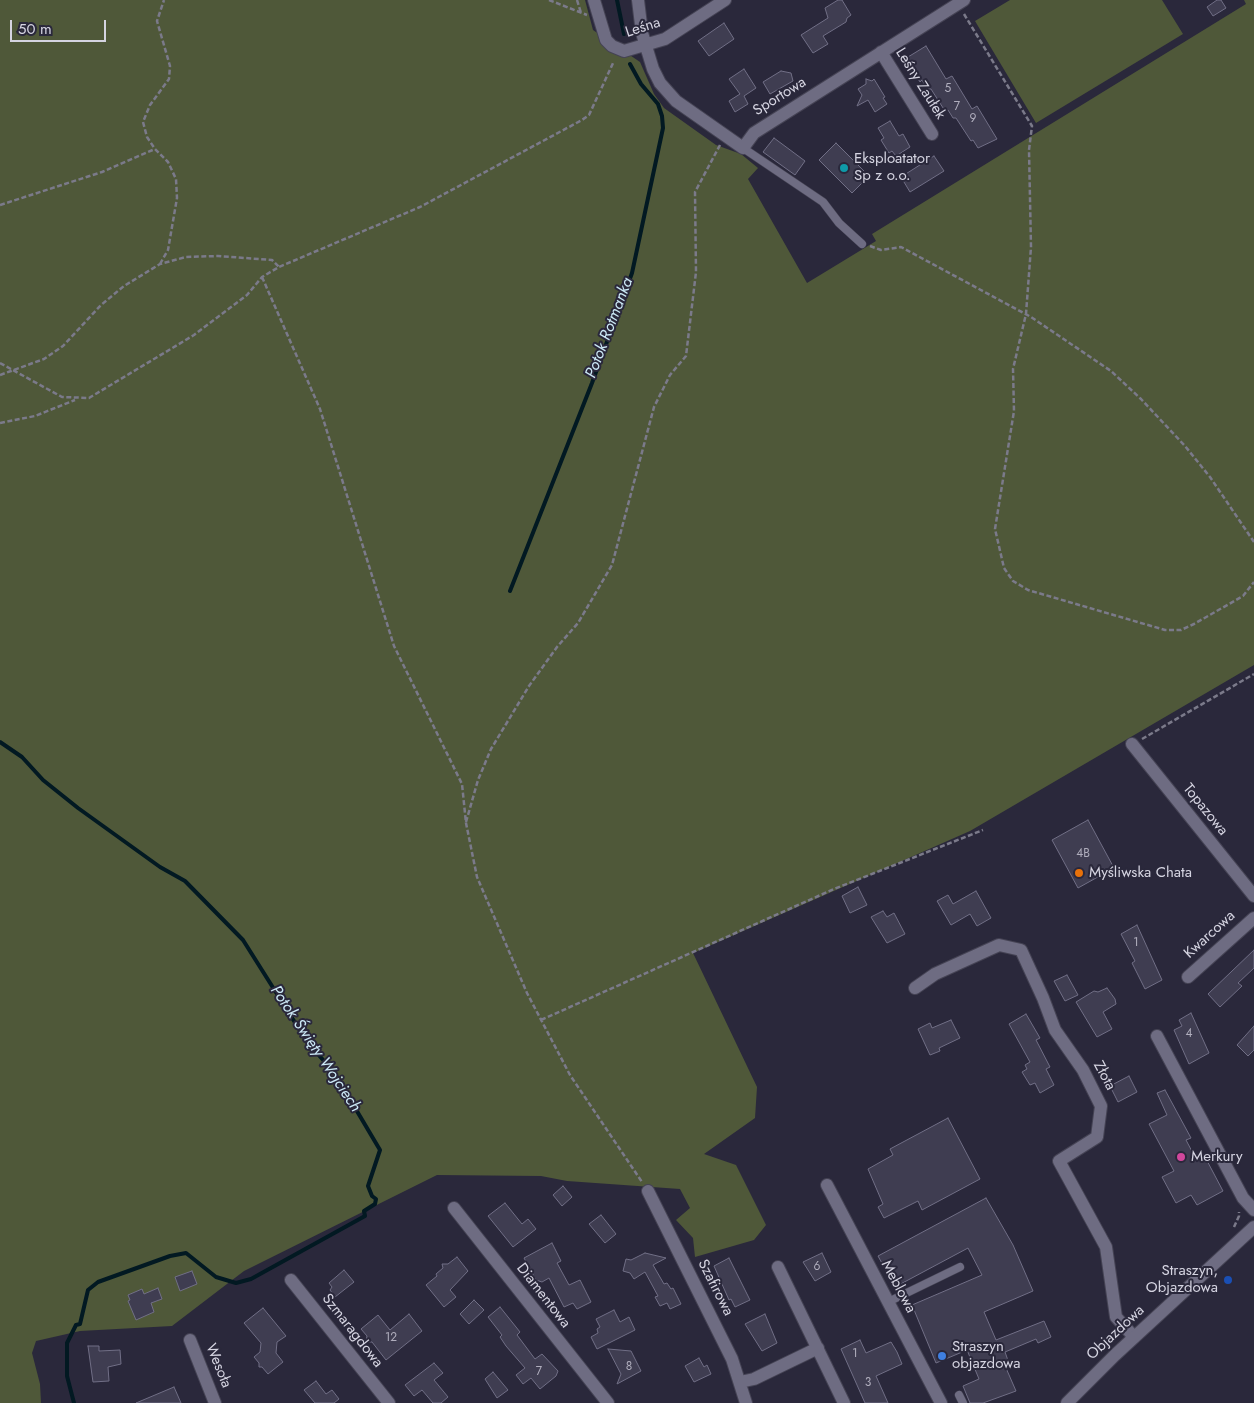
<!DOCTYPE html>
<html>
<head>
<meta charset="utf-8">
<style>
  body { margin:0 }
  #map { position:relative; width:1254px; height:1403px; overflow:hidden; background:#2a283b; font-family:Jost,sans-serif }
  canvas { display:block }
  .scale { position:absolute; left:10px; top:20px; width:96px; height:22px; box-sizing:border-box; border:2px solid #d5d4e1; border-top:0; padding-left:6px; font-size:15px; line-height:18px; white-space:nowrap; color:#d5d4e1; -webkit-text-stroke:4px #2a283b; paint-order:stroke }
</style>
</head>
<body>
<div id="map">
<canvas width="1254" height="1403"></canvas>
<div class="scale">50 m</div>
</div>
<script>
const ctx = document.querySelector('canvas').getContext('2d');
ctx.lineJoin = 'round';
function fillPath(path, color) { ctx.fillStyle = color; ctx.fill(path, 'evenodd'); }
const poly = rows => new Path2D(rows.map(r => 'M' + r).join(''));
function stroke(path, color, width, dash) { ctx.strokeStyle = color; ctx.lineWidth = width; ctx.lineCap = dash ? 'butt' : 'round'; ctx.setLineDash(dash || []); ctx.stroke(path); }
function drawText(font, color, halo, rows, align = 'center') {
  ctx.font = font + ' Jost,sans-serif'; ctx.lineWidth = 4; ctx.setLineDash([]); ctx.textBaseline = 'middle'; ctx.strokeStyle = halo; ctx.fillStyle = color; for (const [text, x, y, turn = 0] of rows) {
    ctx.save(); ctx.translate(x, y); ctx.rotate((+turn || 0) * Math.PI / 180); ctx.textAlign = isNaN(turn) ? turn : align; if (halo) ctx.strokeText(text, 0, 0); ctx.fillText(text, 0, 0); ctx.restore();
  }
}
fillPath(poly([
  [0,0,585,0,593,30,640,62,654,94,664,108,716,145,741,154,758,168,748,179,807,283,876,241,872,234,1246,4,1244,0,1254,0,1254,665,970,831,693,953,757,1087,755,1118,704,1154,736,1165,766,1225,754,1240,695,1257,693,1238,676,1220,690,1208,680,1189,567,1181,541,1176,437,1175,244,1271,172,1326,80,1331,36,1341,32,1353,40,1384,41,1403,0,1403],
  [1010,0,1162,0,1183,34,1036,123,975,21]
]), '#4f5839');
stroke(poly([
  [617,0,624,34],
  [510,591,592,383,632,273,663,128,662,116,658,104,641,84,630,64],
  [0,742,22,757,43,780,78,808,160,867,185,881,243,940,306,1040,335,1074,380,1150,368,1186,372,1196,376,1199,375,1204,364,1211,365,1216,251,1279,236,1283,216,1277,186,1253,170,1256,98,1282,88,1290,80,1324,76,1325,67,1343,67,1376,74,1403]
]), '#021922', 4);
const building = poly([
  [838,0,842,0,851,15,847,18,846,22,823,36,828,44,813,53,801,35,828,18,825,8,838,0],
  [1217,0,1221,0,1226,8,1213,16,1207,7,1217,0],
  [724,23,734,39,709,56,698,41,724,23],
  [926,46,946,79,952,76,972,109,977,106,997,139,978,148,973,140,971,141,956,118,953,118,948,110,945,111,931,89,927,89,922,80,920,82,912,69,914,68,908,57,926,46],
  [744,69,756,88,744,96,748,104,735,112,729,101,740,94,729,79,744,69],
  [781,71,791,73,793,81,770,94,763,82,781,71],
  [866,79,872,81,874,79,885,97,883,98,887,104,875,112,868,100,857,106,862,95,858,89,866,84,866,79],
  [890,121,899,136,903,134,910,147,896,156,892,151,889,153,881,140,884,138,878,128,890,121],
  [774,138,805,161,795,175,763,152,774,138],
  [836,143,869,176,852,193,819,160,836,143],
  [934,156,944,171,910,192,901,177,934,156],
  [1088,820,1114,868,1078,888,1052,840,1088,820],
  [858,887,867,905,850,913,842,896,858,887],
  [976,891,991,918,977,926,970,914,951,925,937,901,948,895,953,904,976,891],
  [883,911,887,917,894,913,905,934,887,943,871,917,883,911],
  [1137,925,1162,980,1145,989,1132,963,1135,961,1121,934,1137,925],
  [1254,950,1254,968,1238,983,1242,986,1220,1007,1208,994,1254,950],
  [1067,975,1078,995,1065,1001,1054,981,1067,975],
  [1107,988,1115,999,1116,1004,1103,1012,1112,1029,1097,1037,1076,1002,1094,991,1098,992,1107,988],
  [1191,1013,1209,1053,1189,1064,1174,1030,1182,1026,1179,1020,1191,1013],
  [1026,1014,1040,1038,1036,1040,1050,1067,1046,1069,1054,1085,1040,1093,1035,1083,1030,1085,1022,1072,1027,1069,1025,1065,1030,1062,1009,1024,1026,1014],
  [951,1020,960,1038,939,1048,940,1051,930,1055,918,1029,930,1023,932,1028,951,1020],
  [1254,1026,1254,1050,1248,1056,1237,1045,1254,1026],
  [1129,1076,1137,1092,1118,1102,1110,1086,1129,1076],
  [1165,1090,1191,1138,1186,1140,1196,1159,1204,1155,1223,1191,1197,1205,1191,1195,1176,1203,1162,1177,1174,1171,1149,1124,1167,1115,1157,1093,1165,1090],
  [948,1118,980,1179,922,1210,918,1201,884,1218,878,1207,883,1204,868,1169,893,1155,890,1149,948,1118],
  [563,1186,572,1197,562,1206,553,1195,563,1186],
  [986,1198,1013,1245,1033,1291,984,1312,996,1340,1044,1321,1051,1337,1038,1343,1036,1339,1005,1352,1010,1366,1006,1368,1016,1391,983,1403,970,1403,963,1386,979,1379,967,1350,936,1363,912,1305,982,1275,968,1248,895,1287,878,1256,986,1198],
  [505,1203,522,1224,528,1219,536,1229,513,1247,488,1216,505,1203],
  [601,1215,616,1234,605,1243,589,1224,601,1215],
  [552,1243,561,1261,557,1263,569,1285,580,1280,591,1302,577,1309,573,1303,564,1307,549,1278,542,1282,536,1280,524,1258,552,1243],
  [645,1253,666,1258,653,1265,664,1284,667,1283,671,1289,673,1288,681,1304,670,1309,667,1303,660,1306,655,1297,658,1296,645,1272,634,1279,630,1273,623,1271,626,1259,631,1260,645,1253],
  [822,1253,831,1272,815,1281,803,1262,822,1253],
  [457,1257,468,1271,450,1290,456,1297,444,1307,426,1285,437,1276,436,1274,443,1268,442,1264,448,1264,457,1257],
  [729,1258,750,1300,735,1307,731,1299,729,1300,714,1266,729,1258],
  [344,1270,354,1282,335,1297,330,1290,332,1287,329,1283,344,1270],
  [192,1271,197,1284,180,1291,175,1277,192,1271],
  [158,1288,162,1299,151,1303,154,1312,136,1320,128,1301,130,1300,128,1295,142,1289,144,1294,158,1288],
  [474,1300,484,1310,469,1324,460,1314,474,1300],
  [500,1307,520,1332,517,1335,535,1359,542,1354,558,1371,556,1376,540,1389,531,1378,523,1384,516,1375,525,1368,506,1346,500,1337,502,1335,488,1317,500,1307],
  [263,1308,286,1336,277,1342,276,1353,283,1362,268,1374,262,1367,259,1367,259,1363,254,1357,260,1352,261,1343,244,1323,263,1308],
  [614,1310,620,1322,629,1317,635,1330,597,1349,591,1337,598,1333,597,1329,600,1327,596,1319,614,1310],
  [409,1314,422,1331,386,1360,372,1342,366,1342,367,1336,361,1329,378,1315,390,1330,409,1314],
  [765,1314,777,1343,762,1351,745,1324,765,1314],
  [860,1340,866,1353,891,1342,897,1352,902,1364,876,1376,888,1403,865,1403,841,1349,860,1340],
  [88,1346,99,1346,99,1351,120,1350,121,1364,108,1367,109,1381,93,1382,88,1346],
  [608,1349,631,1351,641,1371,617,1384,621,1374,608,1349],
  [699,1358,704,1367,707,1365,711,1374,694,1382,685,1366,699,1358],
  [434,1363,443,1373,434,1380,448,1397,441,1403,433,1403,422,1390,414,1396,405,1385,434,1363],
  [493,1372,508,1390,497,1398,485,1379,493,1372],
  [316,1381,326,1394,332,1390,339,1399,334,1403,315,1403,304,1390,316,1381],
  [174,1387,181,1403,136,1403,174,1387]
]);
fillPath(building, '#3f3d51');
stroke(building, '#716f86', 1);
const lane = poly([
  [743,148,823,202,839,223,862,244],
  [888,1302,960,1267],
  [959,1395,963,1403]
]);
const street = poly([
  [594,0,606,40,612,46,624,51,665,39,725,0],
  [638,0,642,33,653,69,660,83,676,101,743,148,754,133,964,0],
  [881,52,932,134],
  [1132,744,1254,896],
  [1188,977,1254,918],
  [915,988,935,974,999,945,1021,950,1043,998,1055,1030,1083,1070,1101,1106,1097,1137,1059,1161,1106,1247,1116,1317,1134,1337],
  [1157,1036,1243,1198,1254,1210],
  [827,1185,941,1403],
  [648,1191,732,1359,746,1403],
  [454,1208,608,1403],
  [778,1267,844,1403],
  [291,1280,389,1403],
  [190,1340,215,1403],
  [740,1382,754,1379,818,1348]
]);
const secondary = poly([
  [1067,1403,1115,1355,1254,1227]
]);
stroke(lane, '#454354', 9);
stroke(street, '#454354', 14);
stroke(secondary, '#454354', 14);
stroke(poly([
  [549,0,587,15],
  [577,0,581,13],
  [964,14,1032,126,1029,150,1031,247,1026,314,1013,369,1014,411,995,529,1004,568,1013,581,1028,590,1165,630,1181,630,1194,624,1243,596,1254,582],
  [0,205,102,172,155,149],
  [870,246,881,250,901,247,1031,317,1111,371,1141,399,1185,446,1210,477,1254,542],
  [160,264,168,250,177,198,176,179,168,162,155,149,147,137,143,122,150,105,169,79,170,66,157,21,164,0],
  [262,277,320,409,394,646,462,784,466,823,477,877,527,993,570,1075,642,1182],
  [0,363,62,397,89,398,194,335,247,295,262,277,279,267,420,207,582,120,589,115,614,61],
  [0,375,44,359,63,346,101,305,124,286,160,264,186,257,218,256,272,260,279,267],
  [0,423,35,416,75,400],
  [1142,739,1254,674],
  [466,822,478,780,491,749,529,686,557,647,578,623,612,565,654,407,670,375,686,356,696,272,695,192,720,145],
  [541,1020,834,889,983,830],
  [1234,1227,1239,1216,1239,1212]
]), '#7b7a8a', 2.5, [5, 2.5]);
stroke(lane, '#6e6c82', 8);
stroke(street, '#6e6c82', 12);
stroke(secondary, '#6e6c82', 12);
for (const [x, y, r, color] of [
  [844,168,5,"#0f9aa8"],
  [1079,873,5,"#e8710a"],
  [1181,1157,5,"#d1479c"],
  [1228,1280,5,"#1a4fb4"],
  [942,1356,5,"#3f7fe0"]
]) { const dot = new Path2D(); dot.arc(x, y, r, 0, 2 * Math.PI); ctx.fillStyle = color; ctx.fill(dot); stroke(dot, '#2a283b', 2); }
drawText('12px', '#b0aebd', null, [
  ["5",948,89],
  ["7",957,107],
  ["9",973,119],
  ["4B",1083,854],
  ["1",1136,943],
  ["4",1189,1034],
  ["6",817,1267],
  ["12",391,1338],
  ["1",855,1354],
  ["8",629,1367],
  ["7",539,1372],
  ["3",868,1383]
]);
drawText('15px', '#d5d4e1', '#2a283b', [
  ["Leśna",643,28,-18],
  ["Leśny Zaułek",920,84,58],
  ["Sportowa",780,97,-32],
  ["Topazowa",1205,810,51],
  ["Kwarcowa",1210,935,-42],
  ["Złota",1104,1076,62],
  ["Meblowa",898,1287,62],
  ["Szafirowa",715,1288,63],
  ["Diamentowa",543,1296,52],
  ["Szmaragdowa",352,1331,52],
  ["Objazdowa",1116,1333,-43],
  ["Wesoła",218,1366,68]
]);
drawText('15px', '#d5d4e1', '#2a283b', [
  ["Eksploatator",854,159],
  ["Sp z o.o.",854,176],
  ["Myśliwska Chata",1089,873],
  ["Merkury",1191,1157],
  ["Straszyn,",1218,1271,"right"],
  ["Objazdowa",1218,1288,"right"],
  ["Straszyn",952,1347],
  ["objazdowa",952,1364]
], 'left');
drawText('italic 16px', '#cce9f6', '#2a283b', [
  ["Potok Rotmanka",610,328,-69],
  ["Potok Święty Wojciech",315,1049,56]
]);
</script>
</body>
</html>
